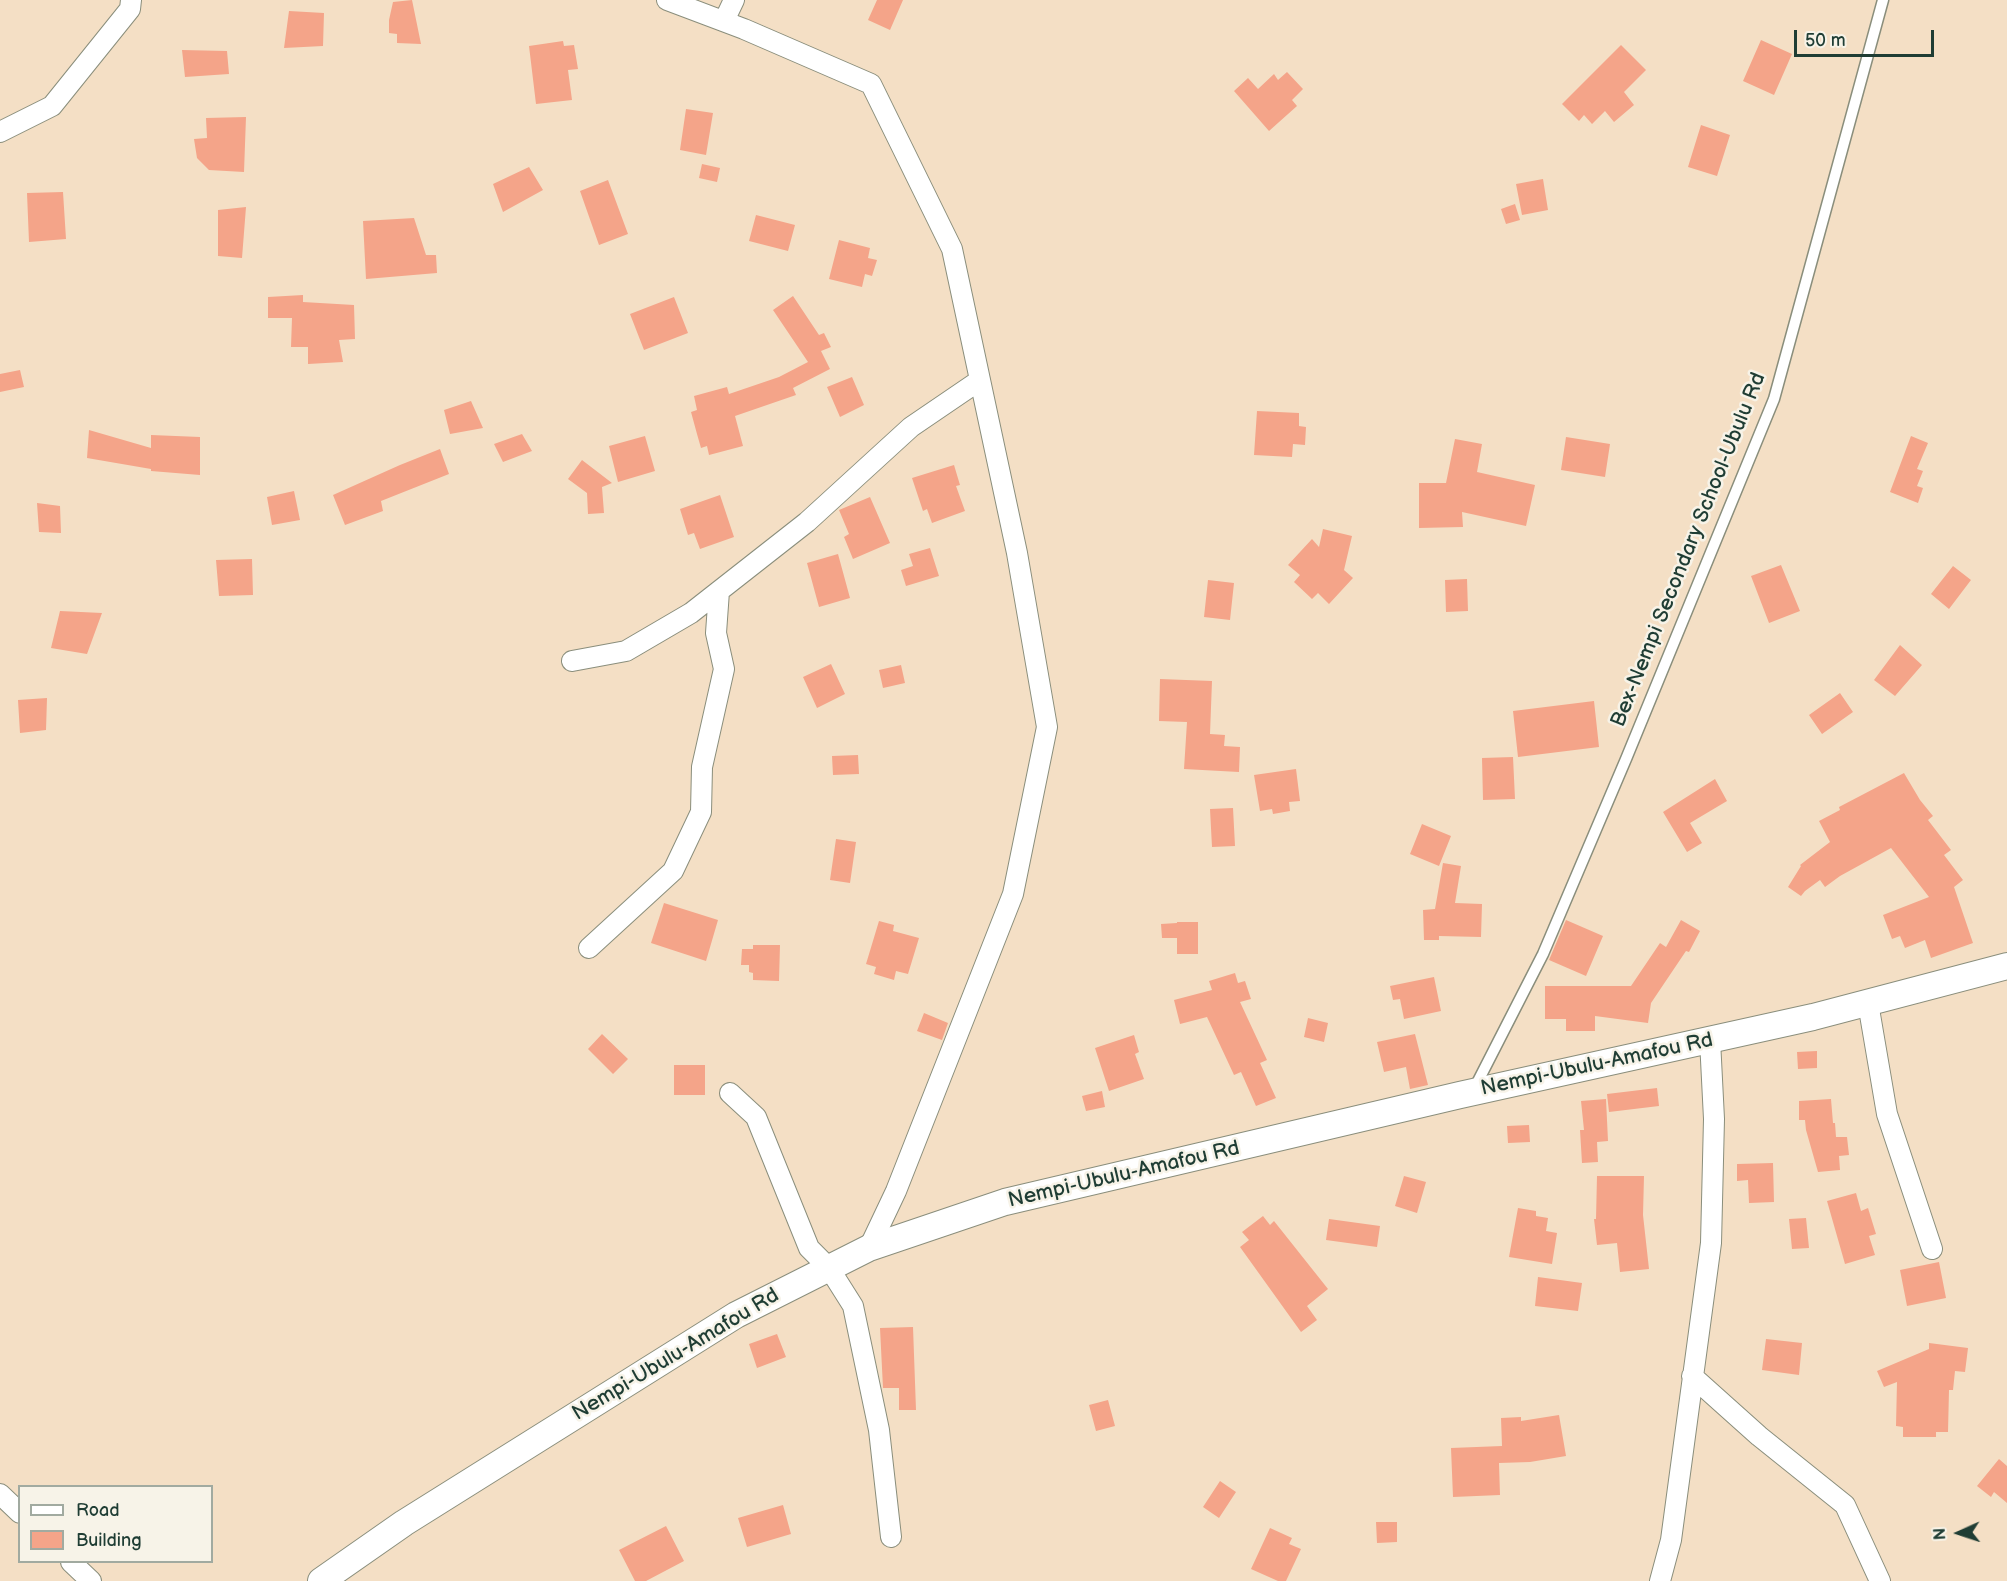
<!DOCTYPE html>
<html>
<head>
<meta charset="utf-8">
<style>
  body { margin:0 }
  #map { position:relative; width:2007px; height:1581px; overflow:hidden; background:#f4dfc5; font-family:"Balsamiq Sans",sans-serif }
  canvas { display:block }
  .legend { position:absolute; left:18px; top:1485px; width:195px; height:78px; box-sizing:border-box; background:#f7f3e8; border:2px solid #a1aaa0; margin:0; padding:8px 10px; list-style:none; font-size:18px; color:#1f3d34 }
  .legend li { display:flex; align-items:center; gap:12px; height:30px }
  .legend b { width:30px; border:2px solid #a1aaa0 }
  .north { position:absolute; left:1929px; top:1503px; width:60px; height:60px; -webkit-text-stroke:4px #f7f3e8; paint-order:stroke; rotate:267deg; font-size:16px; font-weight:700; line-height:24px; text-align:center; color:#1f3d34 }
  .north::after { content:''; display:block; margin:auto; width:21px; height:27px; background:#1f3d34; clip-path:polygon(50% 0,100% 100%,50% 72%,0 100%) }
  .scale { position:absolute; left:1794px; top:30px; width:140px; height:27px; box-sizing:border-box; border:3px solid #1f3d34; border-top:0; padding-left:8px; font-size:18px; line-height:21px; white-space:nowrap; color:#1f3d34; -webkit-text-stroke:4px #f7f3e8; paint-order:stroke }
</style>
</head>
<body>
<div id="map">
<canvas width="2007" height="1581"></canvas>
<ul class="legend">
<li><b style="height:8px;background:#fff"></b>Road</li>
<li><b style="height:16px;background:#f4a489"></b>Building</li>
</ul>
<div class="north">N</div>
<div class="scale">50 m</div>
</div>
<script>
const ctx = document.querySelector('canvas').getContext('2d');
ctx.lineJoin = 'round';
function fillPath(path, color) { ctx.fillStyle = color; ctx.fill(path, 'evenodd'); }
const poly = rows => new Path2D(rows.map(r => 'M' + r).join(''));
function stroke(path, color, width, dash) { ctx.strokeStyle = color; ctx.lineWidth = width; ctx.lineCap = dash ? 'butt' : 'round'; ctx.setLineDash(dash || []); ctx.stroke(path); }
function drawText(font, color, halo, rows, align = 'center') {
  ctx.font = font + ' "Balsamiq Sans",sans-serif'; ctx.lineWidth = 5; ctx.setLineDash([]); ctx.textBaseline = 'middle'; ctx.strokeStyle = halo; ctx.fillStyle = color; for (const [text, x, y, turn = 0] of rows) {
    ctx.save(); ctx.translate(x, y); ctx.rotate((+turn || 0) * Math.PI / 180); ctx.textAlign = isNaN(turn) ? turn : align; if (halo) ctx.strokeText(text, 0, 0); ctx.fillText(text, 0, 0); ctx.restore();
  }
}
fillPath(poly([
  [412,0,421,44,397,43,397,34,389,33,389,20,393,2],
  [877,0,903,0,890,30,868,20],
  [289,11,324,13,323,46,284,48],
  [1761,40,1792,54,1774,95,1743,81],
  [563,41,564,46,574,45,578,69,568,70,572,100,536,104,529,46],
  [1621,45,1646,70,1624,92,1634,105,1614,122,1605,111,1592,124,1584,115,1579,121,1562,104],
  [182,50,227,51,229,74,185,77],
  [1287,72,1303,89,1292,100,1297,106,1269,131,1234,91,1248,78,1258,89,1274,74,1278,80],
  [686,109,713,113,706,155,680,150],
  [246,117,244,172,209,170,197,158,194,139,207,138,206,118],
  [1701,125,1730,135,1717,176,1688,167],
  [702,164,720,168,717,182,699,178],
  [529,167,543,190,503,212,493,184],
  [1543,179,1548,210,1522,215,1516,184],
  [608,180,628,234,599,245,580,191],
  [63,192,66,239,29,242,27,193],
  [1515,204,1520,220,1506,224,1501,209],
  [246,207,242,258,218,256,218,210],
  [756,215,795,225,788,251,749,241],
  [414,218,426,255,436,255,437,273,366,279,363,221],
  [839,240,870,248,868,258,877,260,872,276,865,274,862,287,829,279],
  [303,295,303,302,354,305,355,339,339,340,343,362,308,364,308,347,291,347,292,318,268,318,268,297],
  [793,296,819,335,824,333,831,347,821,351,830,369,793,388,796,395,735,416,743,446,709,455,707,446,701,448,697,434,691,412,697,410,694,396,727,387,729,394,779,377,808,362,773,310],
  [674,297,688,333,644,350,630,314],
  [20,370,24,387,0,392,0,374],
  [852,377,864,405,840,417,827,387],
  [471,401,483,428,450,434,444,410],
  [1257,411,1299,413,1299,426,1306,427,1305,445,1293,444,1292,457,1254,455],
  [89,430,151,448,151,435,200,437,200,475,151,471,151,469,87,458],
  [522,434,532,451,503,462,494,444],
  [645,436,655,471,618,482,609,446],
  [1911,436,1928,443,1917,469,1923,471,1917,486,1923,488,1918,503,1890,492],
  [1566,437,1610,444,1605,477,1561,470],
  [1455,439,1482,444,1477,472,1535,485,1526,526,1462,512,1463,527,1419,528,1419,483,1446,483],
  [440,449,449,474,381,501,383,511,345,525,333,495,400,465],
  [582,460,612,483,602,487,604,513,588,514,587,493,568,479],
  [954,465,960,485,956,486,965,511,932,523,927,509,923,511,912,478],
  [294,491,300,520,272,525,267,497],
  [720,495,734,537,700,549,694,533,688,535,680,509],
  [870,497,890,543,853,559,844,537,849,534,839,510],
  [37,503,60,506,61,533,39,532],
  [1323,529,1352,536,1344,570,1353,578,1329,604,1318,593,1312,599,1294,582,1300,575,1288,565,1312,539,1319,547],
  [930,548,939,576,906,586,901,570,913,566,909,554],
  [838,554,850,598,819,607,807,563],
  [252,559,253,595,219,596,216,560],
  [1781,565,1800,611,1769,623,1751,576],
  [1953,566,1971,580,1949,609,1931,594],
  [1467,579,1468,611,1446,612,1445,580],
  [1208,580,1234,583,1230,620,1204,617],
  [60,611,102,613,87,654,51,648],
  [1900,645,1922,665,1895,696,1874,680],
  [831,664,845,694,817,708,803,677],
  [901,665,905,683,883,688,879,670],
  [1160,679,1212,681,1210,734,1225,735,1224,746,1240,747,1239,772,1184,769,1187,722,1159,721],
  [1840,693,1853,712,1822,734,1809,715],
  [47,698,46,730,20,733,18,700],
  [1594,701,1599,747,1518,757,1513,711],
  [858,755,859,774,833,775,832,756],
  [1513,757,1515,799,1483,800,1482,758],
  [1296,769,1300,801,1289,802,1290,811,1273,814,1272,809,1260,811,1254,775],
  [1904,773,1920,800,1933,816,1928,820,1951,850,1944,855,1963,880,1954,887,1973,943,1931,958,1925,940,1905,948,1900,936,1892,939,1883,915,1929,897,1891,848,1840,876,1825,887,1820,880,1805,891,1801,896,1788,887,1801,866,1800,865,1830,842,1819,821,1840,810,1839,807],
  [1715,779,1727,801,1690,823,1702,843,1687,852,1663,812],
  [1233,808,1235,846,1212,847,1210,809],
  [1422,824,1451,836,1439,866,1410,854],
  [836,839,856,842,850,883,830,880],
  [1443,863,1461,866,1455,903,1482,904,1481,937,1439,936,1439,940,1424,940,1423,910,1435,909],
  [664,903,718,920,706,961,651,943],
  [1566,920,1603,936,1586,976,1549,960],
  [1681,920,1700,931,1689,952,1686,951,1651,1003,1648,1023,1595,1016,1595,1031,1566,1031,1566,1019,1545,1019,1545,986,1631,986,1660,943,1666,947],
  [879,921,894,925,893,931,919,938,908,974,896,971,894,980,874,974,876,967,866,964],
  [1177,922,1198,922,1198,954,1177,954,1177,938,1162,938,1161,924,1177,923],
  [753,945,780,945,779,981,753,980,753,973,749,972,749,965,741,965,742,949,753,949],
  [1235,973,1238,983,1245,981,1251,999,1240,1002,1267,1060,1260,1063,1276,1098,1256,1106,1241,1072,1234,1075,1207,1017,1180,1024,1174,1000,1212,990,1209,981],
  [1434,977,1441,1011,1404,1019,1400,999,1393,1000,1390,986],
  [924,1013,948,1023,942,1040,917,1031],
  [1308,1018,1328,1023,1324,1042,1304,1037],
  [602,1034,628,1059,613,1074,588,1049],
  [1415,1034,1428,1085,1410,1089,1406,1067,1384,1072,1377,1042],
  [1134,1035,1139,1052,1135,1054,1144,1079,1109,1091,1095,1048],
  [1817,1051,1817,1068,1798,1069,1797,1052],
  [674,1065,705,1065,705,1095,674,1095],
  [1657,1088,1659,1106,1609,1112,1607,1094],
  [1102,1091,1105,1107,1086,1111,1082,1096],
  [1606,1099,1608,1141,1597,1142,1598,1162,1582,1163,1580,1130,1584,1130,1581,1101],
  [1831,1099,1833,1123,1835,1123,1836,1137,1847,1137,1849,1155,1839,1156,1840,1170,1818,1172,1806,1130,1805,1120,1799,1120,1799,1101],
  [1529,1125,1530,1142,1508,1143,1507,1126],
  [1773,1163,1774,1202,1749,1203,1748,1180,1737,1181,1737,1164],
  [1404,1176,1426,1182,1417,1213,1395,1206],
  [1597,1176,1644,1176,1643,1215,1649,1269,1620,1272,1617,1243,1597,1245,1594,1219,1596,1219],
  [1856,1193,1861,1211,1868,1208,1876,1234,1869,1236,1875,1255,1845,1264,1827,1201],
  [1518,1208,1536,1211,1536,1216,1548,1218,1546,1231,1557,1233,1552,1264,1509,1257],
  [1263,1216,1270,1225,1274,1221,1328,1289,1307,1306,1317,1320,1301,1332,1240,1247,1249,1240,1242,1232],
  [1806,1218,1809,1248,1792,1249,1789,1219],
  [1329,1219,1380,1226,1377,1247,1326,1240],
  [1939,1262,1946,1298,1907,1306,1900,1270],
  [1538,1277,1582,1283,1578,1311,1535,1306],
  [913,1327,916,1410,899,1410,899,1388,883,1388,880,1328],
  [777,1334,786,1357,757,1368,749,1344],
  [1766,1339,1802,1343,1799,1375,1762,1370],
  [1929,1343,1968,1348,1965,1372,1955,1371,1953,1390,1949,1390,1948,1432,1936,1432,1936,1437,1903,1437,1903,1427,1896,1426,1897,1382,1884,1387,1877,1371,1929,1349],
  [1108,1400,1115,1426,1096,1431,1089,1405],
  [1559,1415,1566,1456,1530,1462,1499,1463,1500,1495,1453,1497,1451,1448,1502,1446,1501,1418,1521,1417,1521,1421],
  [1999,1459,2007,1466,2007,1503,1994,1492,1991,1497,1977,1486],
  [1220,1481,1236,1492,1219,1518,1203,1507],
  [783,1505,791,1534,747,1547,738,1518],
  [1376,1522,1397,1522,1397,1542,1377,1543],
  [666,1526,684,1561,646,1581,635,1581,619,1550],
  [1270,1528,1292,1538,1289,1544,1301,1549,1286,1581,1278,1581,1251,1569]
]), '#f4a489');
const service = poly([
  [1474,1089,1543,954,1626,759,1774,399,1883,0]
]);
const minor = poly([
  [667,0,744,29,871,84,952,249,1017,553,1047,727,1013,894,896,1191,869,1248],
  [724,21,734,0],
  [0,132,52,106,130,9,131,0],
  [572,661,626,651,691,613,807,522,911,427,980,380],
  [589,948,673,871,701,812,702,767,724,669,716,633,719,591],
  [1868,1003,1887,1114,1932,1249],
  [730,1093,756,1117,809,1248,829,1268,853,1306,879,1430,891,1537],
  [1692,1376,1759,1436,1845,1505,1880,1581],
  [0,1494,20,1513],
  [71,1562,91,1581],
  [1660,1581,1671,1540,1711,1243,1714,1119,1710,1040]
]);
const tertiary = poly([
  [321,1581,404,1523,736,1315,869,1248,1005,1202,1460,1095,1813,1017,2007,966]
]);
stroke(service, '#8a8e7c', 13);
stroke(minor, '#8a8e7c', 22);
stroke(tertiary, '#8a8e7c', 28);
stroke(service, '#fff', 10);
stroke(minor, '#fff', 20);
stroke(tertiary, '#fff', 26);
drawText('21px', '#1f3d34', '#f7f3e8', [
  ["Bex-Nempi Secondary School-Ubulu Rd",1689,550,-68],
  ["Nempi-Ubulu-Amafou Rd",1597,1065,-12],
  ["Nempi-Ubulu-Amafou Rd",1124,1175,-13],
  ["Nempi-Ubulu-Amafou Rd",676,1355,-31]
]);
</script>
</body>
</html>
